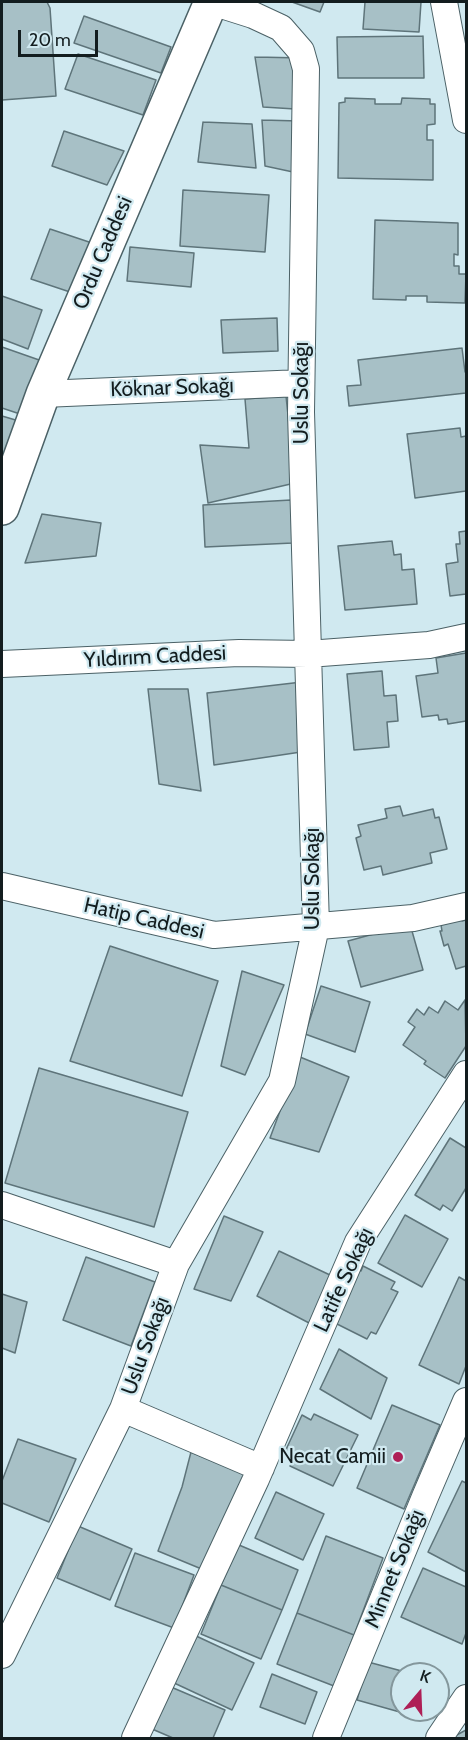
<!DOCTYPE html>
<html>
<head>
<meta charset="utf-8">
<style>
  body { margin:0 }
  #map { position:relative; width:468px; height:1740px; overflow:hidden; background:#d0e9f0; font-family:Cabin,sans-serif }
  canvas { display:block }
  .frame { position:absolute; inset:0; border:3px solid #131d1f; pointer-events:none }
  .north { position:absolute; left:390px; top:1662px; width:60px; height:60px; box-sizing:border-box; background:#d0e9f0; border:2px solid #84979c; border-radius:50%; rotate:19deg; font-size:16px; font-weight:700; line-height:24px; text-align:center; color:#131d1f }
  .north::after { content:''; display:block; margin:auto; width:21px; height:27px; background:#ae1f56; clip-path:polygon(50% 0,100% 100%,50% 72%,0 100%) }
  .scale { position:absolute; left:18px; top:30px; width:80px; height:27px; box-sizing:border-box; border:3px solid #131d1f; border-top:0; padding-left:8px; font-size:18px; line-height:21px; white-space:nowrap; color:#131d1f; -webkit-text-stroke:4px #d0e9f0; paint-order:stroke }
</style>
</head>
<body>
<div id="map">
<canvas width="468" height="1740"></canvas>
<div class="frame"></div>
<div class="north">K</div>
<div class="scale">20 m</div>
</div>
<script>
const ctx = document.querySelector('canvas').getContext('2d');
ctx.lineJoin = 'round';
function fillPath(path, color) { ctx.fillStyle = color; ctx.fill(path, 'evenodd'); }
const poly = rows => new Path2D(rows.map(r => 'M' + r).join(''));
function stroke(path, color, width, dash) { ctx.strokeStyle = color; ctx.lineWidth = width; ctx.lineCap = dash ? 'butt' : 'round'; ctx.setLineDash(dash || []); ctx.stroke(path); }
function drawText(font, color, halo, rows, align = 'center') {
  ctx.font = font + ' Cabin,sans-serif'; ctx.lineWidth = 4.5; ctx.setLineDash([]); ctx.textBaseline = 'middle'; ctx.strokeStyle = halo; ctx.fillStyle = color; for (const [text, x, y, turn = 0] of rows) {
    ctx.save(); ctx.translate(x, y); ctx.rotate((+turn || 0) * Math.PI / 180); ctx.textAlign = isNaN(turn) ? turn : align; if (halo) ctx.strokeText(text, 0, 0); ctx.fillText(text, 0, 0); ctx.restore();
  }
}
const building = poly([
  [2,2,47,2,50,8,56,96,2,100,2,2],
  [292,2,324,2,320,12,292,2],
  [365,2,421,2,419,32,363,29,365,2],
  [84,16,171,47,161,73,74,43,84,16],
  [423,36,424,78,338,78,337,37,423,36],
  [78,54,156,80,143,115,65,89,78,54],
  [255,57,303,58,295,109,263,107,255,57],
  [345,98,375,99,375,104,401,104,402,98,430,99,430,104,435,104,435,124,427,125,427,140,433,140,433,180,338,178,339,103,345,102,345,98],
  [262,120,299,121,293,172,265,166,262,120],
  [203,122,252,124,256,168,198,162,203,122],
  [64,131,124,151,107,185,52,166,64,131],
  [183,190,269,195,265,252,180,246,183,190],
  [375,220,458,223,458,255,454,254,454,266,459,266,459,274,466,274,465,303,427,302,427,296,406,296,406,300,373,299,375,220],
  [50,229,95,244,76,294,31,279,50,229],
  [130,247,194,253,191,287,127,281,130,247],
  [2,296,42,310,28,349,2,339,2,296],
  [277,318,278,351,223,353,221,320,277,318],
  [2,347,42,361,20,414,2,408,2,347],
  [462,348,465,372,466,372,466,393,349,406,347,386,361,385,358,360,462,348],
  [286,396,295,483,208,503,200,445,249,448,245,399,286,396],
  [2,416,19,421,7,454,2,453,2,416],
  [460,428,461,437,466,436,466,491,415,498,407,434,460,428],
  [291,500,293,543,205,547,203,505,291,500],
  [42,514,101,523,96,556,25,563,42,514],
  [466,531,466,594,450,596,446,564,458,562,456,544,460,544,459,532,466,531],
  [392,541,394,555,401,554,402,570,414,569,417,604,345,610,338,546,392,541],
  [466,653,466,721,448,724,447,719,439,720,438,715,422,717,416,676,438,673,436,658,466,653],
  [382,671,384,696,396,695,398,721,387,722,389,747,354,750,347,674,382,671],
  [302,682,301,752,214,765,207,693,302,682],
  [148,689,188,689,201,791,159,784,148,689],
  [400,806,403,816,433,809,435,818,439,817,447,849,430,853,432,863,383,875,381,866,364,870,356,838,361,836,358,825,387,818,385,809,400,806],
  [461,919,462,921,466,920,466,966,456,969,448,944,444,946,440,931,442,931,441,925,461,919],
  [410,924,423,970,361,987,348,941,410,924],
  [110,946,218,981,182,1096,70,1061,110,946],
  [242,971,284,985,245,1075,221,1066,242,971],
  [321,986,370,1002,355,1052,305,1034,321,986],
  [465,1000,466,1046,445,1078,424,1064,426,1061,403,1045,415,1027,408,1022,417,1009,424,1015,429,1007,438,1013,445,1001,458,1010,465,1000],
  [300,1057,349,1077,319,1152,270,1138,300,1057],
  [39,1068,188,1112,154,1227,5,1183,39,1068],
  [450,1138,466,1148,466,1188,452,1211,443,1205,440,1210,415,1195,450,1138],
  [405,1215,448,1239,422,1287,378,1263,405,1215],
  [224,1216,263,1232,231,1301,194,1289,224,1216],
  [279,1251,330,1275,313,1325,257,1296,279,1251],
  [86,1257,155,1282,131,1346,63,1320,86,1257],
  [363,1266,395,1282,391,1289,398,1292,376,1334,371,1332,367,1339,335,1323,356,1269,361,1271,363,1266],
  [459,1277,466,1281,466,1366,459,1384,419,1365,459,1277],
  [2,1294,27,1302,15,1353,2,1348,2,1294],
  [339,1349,387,1378,371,1419,320,1389,339,1349],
  [392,1405,440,1425,404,1509,357,1488,392,1405],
  [314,1414,358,1435,333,1486,290,1466,293,1460,283,1456,302,1415,311,1420,314,1414],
  [18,1439,76,1459,49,1522,2,1503,2,1481,18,1439],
  [191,1452,247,1475,204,1570,158,1551,182,1487,191,1452],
  [462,1481,466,1483,466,1572,428,1552,462,1481],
  [276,1492,324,1514,303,1560,255,1538,276,1492],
  [78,1526,132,1549,110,1600,57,1578,78,1526],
  [326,1536,383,1558,354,1635,297,1613,326,1536],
  [239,1545,298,1570,282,1610,221,1585,239,1545],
  [135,1553,194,1575,174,1628,115,1606,135,1553],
  [423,1568,466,1587,466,1633,462,1644,401,1617,423,1568],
  [221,1585,282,1610,261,1659,201,1634,221,1585],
  [297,1613,354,1635,334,1686,277,1664,297,1613],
  [194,1635,254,1663,232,1710,172,1682,194,1635],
  [368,1662,413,1674,402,1674,402,1710,416,1710,414,1716,357,1700,368,1662],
  [272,1674,317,1692,305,1724,260,1707,272,1674],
  [171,1687,225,1710,213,1738,173,1738,152,1729,171,1687],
  [466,1730,466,1738,451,1738,466,1730]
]);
fillPath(building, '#a7c0c6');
stroke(building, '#5e747a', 1.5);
const minor = poly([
  [444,2,466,120],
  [43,394,301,383],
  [2,664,239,653,308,654,429,645,466,637],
  [2,886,214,935,413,918,466,906],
  [2,1205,176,1264],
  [123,1409,261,1468],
  [2,1655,123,1409,176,1264,282,1081,316,927,301,412,306,69,301,51,281,28,253,15,212,2],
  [135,1738,256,1479,358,1242,466,1074],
  [326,1738,425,1497,466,1401],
  [439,1738,466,1698]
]);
const tertiary = poly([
  [2,508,43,394,211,2]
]);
stroke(minor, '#4b6166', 28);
stroke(tertiary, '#4b6166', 36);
stroke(minor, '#fff', 26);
stroke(tertiary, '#fff', 33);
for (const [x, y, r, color] of [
  [398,1457,6,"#ae1f56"]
]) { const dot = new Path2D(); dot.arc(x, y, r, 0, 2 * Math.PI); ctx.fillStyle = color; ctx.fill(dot); stroke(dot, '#d0e9f0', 2); }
drawText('21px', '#131d1f', '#d0e9f0', [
  ["Ordu Caddesi",103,253,-67],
  ["Köknar Sokağı",172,388,-2],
  ["Uslu Sokağı",302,393,-90],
  ["Yıldırım Caddesi",155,657,-3],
  ["Uslu Sokağı",313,879,-90],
  ["Hatip Caddesi",144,919,13],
  ["Latife Sokağı",344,1280,-65],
  ["Uslu Sokağı",146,1346,-70],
  ["Minnet Sokağı",395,1569,-68]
]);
drawText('21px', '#131d1f', '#d0e9f0', [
  ["Necat Camii",386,1457]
], 'right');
</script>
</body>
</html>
